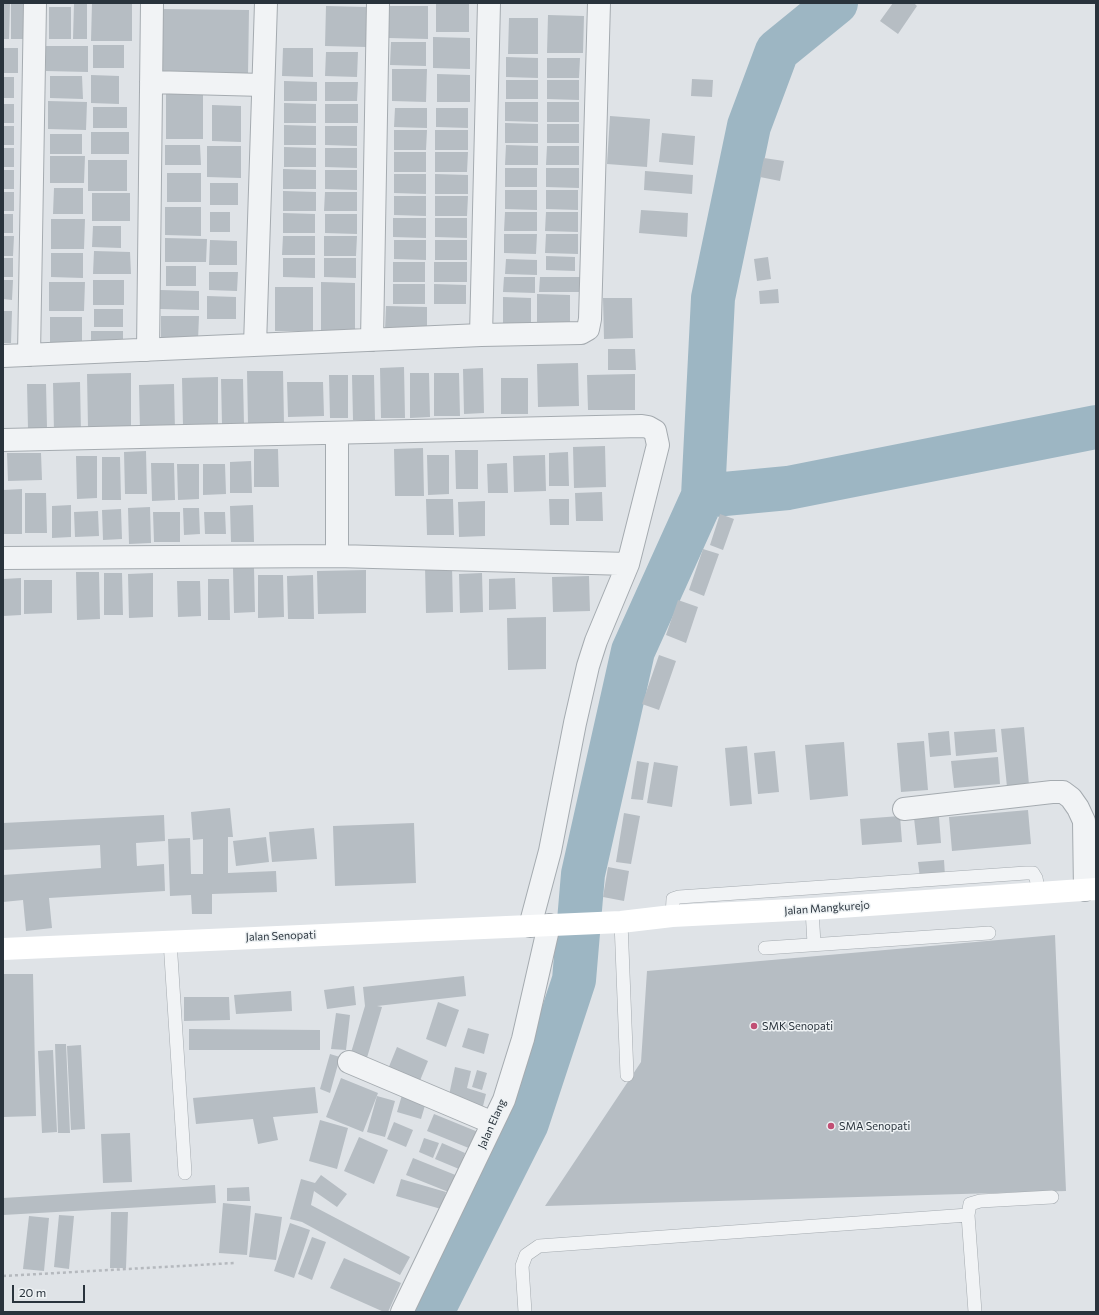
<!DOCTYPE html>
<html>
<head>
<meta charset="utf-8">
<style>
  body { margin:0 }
  #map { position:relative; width:1099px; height:1315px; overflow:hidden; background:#dfe3e7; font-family:Commissioner,sans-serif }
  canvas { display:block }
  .frame { position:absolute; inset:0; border:4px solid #29333c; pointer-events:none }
  .scale { position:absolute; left:12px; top:1285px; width:73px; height:18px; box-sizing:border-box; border:2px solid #29333c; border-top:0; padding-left:5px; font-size:12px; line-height:14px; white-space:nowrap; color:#29333c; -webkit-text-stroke:3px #eef2f4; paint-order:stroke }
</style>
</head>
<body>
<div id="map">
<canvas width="1099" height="1315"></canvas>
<div class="frame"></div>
<div class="scale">20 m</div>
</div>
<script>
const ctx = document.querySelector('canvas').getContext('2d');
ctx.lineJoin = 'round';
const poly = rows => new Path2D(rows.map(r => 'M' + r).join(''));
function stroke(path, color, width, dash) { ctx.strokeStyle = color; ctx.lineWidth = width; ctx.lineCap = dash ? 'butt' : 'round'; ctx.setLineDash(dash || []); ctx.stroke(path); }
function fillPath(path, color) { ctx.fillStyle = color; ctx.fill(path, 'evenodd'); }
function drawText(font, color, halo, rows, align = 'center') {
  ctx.font = font + ' Commissioner,sans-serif'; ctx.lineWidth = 3; ctx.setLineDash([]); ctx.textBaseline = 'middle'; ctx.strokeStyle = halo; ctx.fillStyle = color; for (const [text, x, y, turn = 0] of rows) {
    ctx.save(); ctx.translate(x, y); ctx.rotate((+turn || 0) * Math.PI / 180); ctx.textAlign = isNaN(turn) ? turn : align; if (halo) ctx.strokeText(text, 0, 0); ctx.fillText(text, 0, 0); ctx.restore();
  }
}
stroke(poly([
  [703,496,788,488,1096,427],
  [432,1312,527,1123,574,980,583,874,633,651,703,496,713,298,749,126,777,51,836,3]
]), '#9db6c3', 44);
fillPath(poly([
  [3,3,10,3,9,39,3,39],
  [11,3,25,3,25,39,11,39],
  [92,3,132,3,132,41,91,41],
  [893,3,914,3,917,6,898,34,880,21],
  [74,4,87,4,87,39,73,39],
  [436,4,469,4,469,32,436,32],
  [326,6,368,7,367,47,325,46],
  [389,6,428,6,428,39,389,38],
  [49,7,71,7,71,39,49,39],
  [160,9,249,10,248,75,160,73],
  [548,15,584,16,583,53,547,53],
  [509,18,538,18,538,54,508,54],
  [433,37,470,38,470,69,433,68],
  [391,42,426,42,426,66,390,65],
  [93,45,124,45,124,68,93,68],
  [46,46,88,46,88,72,46,71],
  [3,48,18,48,18,73,3,73],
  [283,48,313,48,313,77,282,76],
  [326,52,358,52,357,77,325,76],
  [506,57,538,58,538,78,506,77],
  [547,58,580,58,579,78,547,78],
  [392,69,427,69,426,102,392,101],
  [437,74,470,75,470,102,437,102],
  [91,75,119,76,119,104,91,103],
  [50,76,82,76,83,99,50,98],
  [3,77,14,77,14,98,3,98],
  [692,79,713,80,712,97,691,96],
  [506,80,538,80,538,99,506,99],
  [547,80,579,80,579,100,547,99],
  [284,81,317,82,317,101,284,101],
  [325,82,358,82,357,101,325,101],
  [166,94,203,94,203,139,166,139],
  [48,101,87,102,86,130,48,129],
  [505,102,538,102,538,122,505,121],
  [547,102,579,102,579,122,547,122],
  [284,103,316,104,316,123,284,123],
  [3,104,14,104,14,123,3,123],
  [325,104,358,104,358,123,325,123],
  [212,105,241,106,241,142,212,141],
  [93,107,127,107,127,128,93,128],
  [395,108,427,108,427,128,394,127],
  [436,108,468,108,468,128,436,127],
  [610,116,650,119,647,167,607,164],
  [505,123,538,124,538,143,505,143],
  [547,124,579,124,579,143,547,143],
  [284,125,316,126,316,145,284,145],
  [3,126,14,126,14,145,3,145],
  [325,126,357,126,357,146,325,145],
  [394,130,427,130,426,150,394,150],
  [435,130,468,130,468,150,435,150],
  [91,132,129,132,129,154,91,154],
  [662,133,695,136,693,165,659,162],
  [50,134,82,134,82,154,50,154],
  [165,145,200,145,201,165,165,165],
  [506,145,538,146,538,165,505,165],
  [207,146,241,146,241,178,207,177],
  [547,146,579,146,579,165,546,165],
  [284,147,316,148,316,167,284,167],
  [3,148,14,148,14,167,3,167],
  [325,148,357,148,357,168,325,167],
  [394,152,426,152,426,172,394,172],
  [435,152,468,152,467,172,435,172],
  [50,156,85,156,84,183,50,183],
  [764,158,784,161,780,181,760,177],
  [88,160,127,160,127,191,88,191],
  [505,168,537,168,537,187,505,187],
  [546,168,579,168,579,188,546,187],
  [283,169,316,170,316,189,283,189],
  [3,170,14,170,14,189,3,189],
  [325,170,357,170,357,190,325,189],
  [645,171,693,175,692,194,644,190],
  [167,173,201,173,201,202,167,202],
  [394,174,426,174,426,194,394,193],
  [435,174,468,175,468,194,435,194],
  [210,183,238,183,238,205,210,205],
  [54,188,83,188,83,214,53,214],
  [505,190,537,190,537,210,505,209],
  [546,190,578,190,578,210,546,209],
  [283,191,316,192,316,211,283,211],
  [3,192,14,192,14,211,3,211],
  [325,192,357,192,357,211,324,211],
  [92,193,130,193,130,221,92,221],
  [394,196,426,196,426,216,394,215],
  [435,196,468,196,467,216,435,216],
  [165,207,201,207,201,236,165,235],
  [641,210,688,213,687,237,639,233],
  [210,212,230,212,230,232,210,232],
  [505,212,537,212,537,231,504,231],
  [546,212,578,212,578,232,545,231],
  [283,213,315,214,315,233,283,233],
  [3,214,13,214,13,233,3,233],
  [325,214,357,214,357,234,325,233],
  [393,218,426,218,426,238,393,237],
  [435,218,467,218,467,238,435,237],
  [51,219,85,219,84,249,51,249],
  [93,226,121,226,121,248,92,247],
  [504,234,537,234,536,254,504,253],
  [546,234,578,234,578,254,545,253],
  [3,236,14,236,13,256,3,256],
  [283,236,315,236,315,255,282,255],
  [324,236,357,236,356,256,324,256],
  [165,238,207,239,206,262,165,262],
  [210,240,237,241,237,265,209,265],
  [394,240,426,240,426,260,394,259],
  [435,240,467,240,467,260,435,260],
  [94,251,130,252,131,274,93,274],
  [51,253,83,253,83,278,51,277],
  [546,256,575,257,575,271,546,270],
  [768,257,771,279,757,281,754,259],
  [3,258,13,258,13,277,3,277],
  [283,258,315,258,315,278,283,277],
  [324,258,356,258,356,278,324,277],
  [506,259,537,260,537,275,505,274],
  [393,262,425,262,425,282,393,282],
  [434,262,467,262,467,282,434,282],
  [166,266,196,266,196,286,166,286],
  [209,272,238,272,237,291,209,290],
  [504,277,535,277,535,293,503,292],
  [540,277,583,277,582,292,539,292],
  [3,280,13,280,12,300,3,299],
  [93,280,124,280,124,305,93,305],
  [49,282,85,282,84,311,49,311],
  [321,282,355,283,355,330,321,330],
  [393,284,425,284,425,304,393,304],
  [434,284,466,285,466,304,434,304],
  [275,287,313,287,313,331,275,331],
  [778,289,779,303,760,304,759,291],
  [160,290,199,291,199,310,160,309],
  [537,294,570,295,570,324,537,324],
  [207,296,236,297,236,319,207,319],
  [503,297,531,298,531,323,503,323],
  [603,298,632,298,633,338,604,339],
  [386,306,427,307,427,330,385,330],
  [94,309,123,309,123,327,94,327],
  [3,311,12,311,11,343,3,343],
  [161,316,199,316,198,340,161,340],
  [50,317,82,317,82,346,50,345],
  [91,331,123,331,123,348,91,348],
  [608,349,635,349,636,370,608,370],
  [578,363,579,406,538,407,537,364],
  [404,367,405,418,381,418,380,368],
  [483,368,484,413,464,414,463,369],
  [247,371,283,371,284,424,248,424],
  [131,373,131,428,88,428,87,374],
  [410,373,429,373,430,417,410,418],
  [434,373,459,373,460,416,434,416],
  [635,374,635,410,588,410,587,375],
  [329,375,348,375,348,418,330,418],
  [352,375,374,375,375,420,353,420],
  [218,377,218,425,183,426,182,378],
  [501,378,528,378,528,414,501,414],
  [221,379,243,379,244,425,222,425],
  [80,382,81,433,54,433,53,383],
  [287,382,323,382,324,416,288,417],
  [27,384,46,384,47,428,28,429],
  [174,384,175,431,140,431,139,385],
  [605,446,606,487,574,488,573,447],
  [423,448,424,496,395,496,394,449],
  [254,449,278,449,279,487,254,487],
  [455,450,478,450,478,489,456,489],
  [146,451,147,494,125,494,124,452],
  [568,452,569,486,549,486,549,453],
  [7,453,41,453,42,480,8,481],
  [427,455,449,455,449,494,428,495],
  [545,455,546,491,514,492,513,456],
  [76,456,97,456,97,498,77,499],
  [102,457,120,457,121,500,102,500],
  [251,461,252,493,230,493,230,462],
  [151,463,174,463,175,500,152,501],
  [507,463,508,493,488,493,487,464],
  [177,464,199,464,199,499,178,500],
  [203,464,225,464,226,494,203,495],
  [22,489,22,534,3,534,3,490],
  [602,492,603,521,576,521,575,493],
  [25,493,46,493,47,533,25,533],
  [426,499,453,499,454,535,427,535],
  [549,499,569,499,569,525,550,525],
  [485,501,485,536,459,537,458,502],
  [71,505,71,537,52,538,52,506],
  [253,505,254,542,231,542,230,506],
  [150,507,151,543,129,544,128,508],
  [183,508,199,508,200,534,184,535],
  [121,509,122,539,103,540,102,510],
  [98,511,99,536,75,537,74,512],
  [153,512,180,512,180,542,154,542],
  [204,512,225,512,226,534,205,534],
  [720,514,734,519,723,550,710,545],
  [703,549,719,554,704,596,689,590],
  [452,565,453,612,426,613,425,566],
  [233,568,254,568,255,612,234,613],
  [366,570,366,613,318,614,317,571],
  [76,572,99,572,100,619,77,620],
  [104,573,122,573,123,615,104,615],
  [153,573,153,617,129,618,128,574],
  [482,573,483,612,460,613,459,574],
  [258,575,283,575,284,617,258,618],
  [313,575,314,619,288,619,287,576],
  [589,576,590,611,553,612,552,577],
  [21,578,21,615,3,616,3,579],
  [515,578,516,609,489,610,489,579],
  [208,579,229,579,230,620,208,620],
  [24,580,52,580,52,613,24,614],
  [177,581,200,581,201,616,178,617],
  [678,600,698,607,686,643,666,635],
  [546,617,546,669,508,670,507,618],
  [659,655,676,661,659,710,642,704],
  [1024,727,1029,785,1007,787,1001,729],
  [995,729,997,752,956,756,954,732],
  [949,731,951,755,930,757,928,733],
  [924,741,928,790,901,792,897,743],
  [844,742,848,796,810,800,805,745],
  [747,746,752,804,730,806,725,748],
  [775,751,779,792,758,794,754,753],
  [998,757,1000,784,954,788,951,761],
  [637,761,649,763,643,800,631,799],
  [654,762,678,766,672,807,647,803],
  [230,808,233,837,228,837,228,873,276,871,277,892,212,894,212,914,192,914,191,895,170,896,168,839,190,838,191,874,203,874,203,839,193,840,191,812],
  [1028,810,1031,844,952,851,949,817],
  [624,813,640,816,631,864,616,862],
  [164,815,165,841,136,843,137,866,164,864,165,891,49,898,52,928,26,931,23,900,3,902,3,875,101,868,100,845,3,850,3,823],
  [900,816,902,842,862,845,860,819],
  [939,817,941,843,917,845,914,818],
  [414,823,416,883,335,886,333,826],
  [314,828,317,859,272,862,269,832],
  [266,837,269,862,236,866,233,841],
  [944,860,945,876,920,878,918,862],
  [608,867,629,871,624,901,603,897],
  [1055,935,1066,1191,545,1206,641,1062,647,971],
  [3,974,33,974,36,1116,3,1117],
  [464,976,466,996,377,1006,382,1007,366,1061,350,1056,365,1006,363,987],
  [354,986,356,1005,327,1009,324,990],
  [291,991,292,1011,236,1014,234,995],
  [184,997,229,997,230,1020,184,1021],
  [438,1002,459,1010,446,1047,426,1039],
  [336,1013,350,1015,346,1050,331,1049],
  [468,1028,489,1034,484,1054,462,1047],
  [189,1029,320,1030,320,1050,189,1050],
  [55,1044,66,1044,70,1133,58,1133],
  [81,1045,85,1129,71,1130,67,1046],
  [397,1047,428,1061,419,1083,388,1069],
  [53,1050,57,1132,42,1133,38,1051],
  [330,1054,340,1057,330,1093,320,1089],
  [455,1067,471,1071,467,1088,486,1094,482,1110,448,1100],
  [477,1070,487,1073,482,1090,472,1087],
  [341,1078,378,1093,363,1132,326,1117],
  [315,1087,318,1113,273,1117,278,1140,258,1144,253,1119,196,1124,193,1098],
  [402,1095,426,1102,421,1119,397,1112],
  [377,1096,395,1101,385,1137,367,1132],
  [434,1114,483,1134,476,1151,427,1131],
  [320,1120,348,1128,337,1169,309,1161],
  [394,1122,413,1130,406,1147,387,1139],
  [130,1133,132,1182,103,1183,101,1134],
  [359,1137,388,1150,374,1184,344,1171],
  [424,1138,439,1143,433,1158,419,1152],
  [442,1143,465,1153,459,1169,435,1159],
  [413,1158,458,1176,451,1193,406,1175],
  [321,1175,347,1194,337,1207,314,1191,311,1205,410,1257,400,1275,302,1222,290,1219,301,1179,315,1183],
  [401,1179,446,1192,441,1209,396,1196],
  [215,1185,216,1203,3,1215,3,1198],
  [249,1187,250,1201,227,1201,227,1188],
  [223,1203,251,1206,247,1255,219,1253],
  [111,1212,128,1212,126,1268,110,1268],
  [255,1213,282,1217,276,1260,249,1257],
  [59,1215,74,1216,69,1269,54,1267],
  [29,1216,49,1218,44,1271,23,1269],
  [290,1223,310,1230,294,1278,274,1271],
  [312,1237,326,1242,312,1280,298,1274],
  [344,1258,401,1283,388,1312,384,1312,330,1288]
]), '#b6bdc3');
const lane = poly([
  [812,909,814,944],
  [672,916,673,899,679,897,1026,873,1033,873,1036,878,1039,893],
  [621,922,627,1075],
  [170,941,185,1173],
  [765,948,989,933],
  [525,1312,522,1266,526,1255,539,1246,968,1215],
  [975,1312,968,1215,970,1204,980,1201,1052,1197]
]);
const street = poly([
  [151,82,263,85],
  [481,335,489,3],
  [372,340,378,3],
  [255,345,266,3],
  [148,350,152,3],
  [29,355,35,3],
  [3,356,481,335,581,333,588,329,590,319,599,3],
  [337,433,337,556],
  [3,440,642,426,648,427,655,431,658,445,628,564,596,641,588,666,575,723,550,851,530,926],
  [3,558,337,556,628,564],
  [904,809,1052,792,1063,792,1071,798,1078,808,1084,821,1085,890],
  [349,1062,493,1123],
  [402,1312,504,1100,523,1039,549,925]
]);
stroke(lane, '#a5abb0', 14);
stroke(street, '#a5abb0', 24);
stroke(poly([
  [3,1276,234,1263]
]), '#b5b9be', 2.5, [3, 3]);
stroke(lane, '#f1f3f5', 13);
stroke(street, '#f1f3f5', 22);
stroke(poly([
  [3,949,621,922,672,916,812,909,1096,889]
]), '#fff', 22);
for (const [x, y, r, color] of [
  [754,1026,4,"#c14f74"],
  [831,1126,4,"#c14f74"]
]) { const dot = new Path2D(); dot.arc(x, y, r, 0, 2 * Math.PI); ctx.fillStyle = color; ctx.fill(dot); stroke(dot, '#eef2f4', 1.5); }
drawText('11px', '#29333c', '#eef2f4', [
  ["Jalan Mangkurejo",827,908,-4],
  ["Jalan Senopati",281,936,-2],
  ["Jalan Elang",492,1124,-66]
]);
drawText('11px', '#29333c', '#eef2f4', [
  ["SMK Senopati",762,1026],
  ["SMA Senopati",839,1126]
], 'left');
</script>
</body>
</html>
